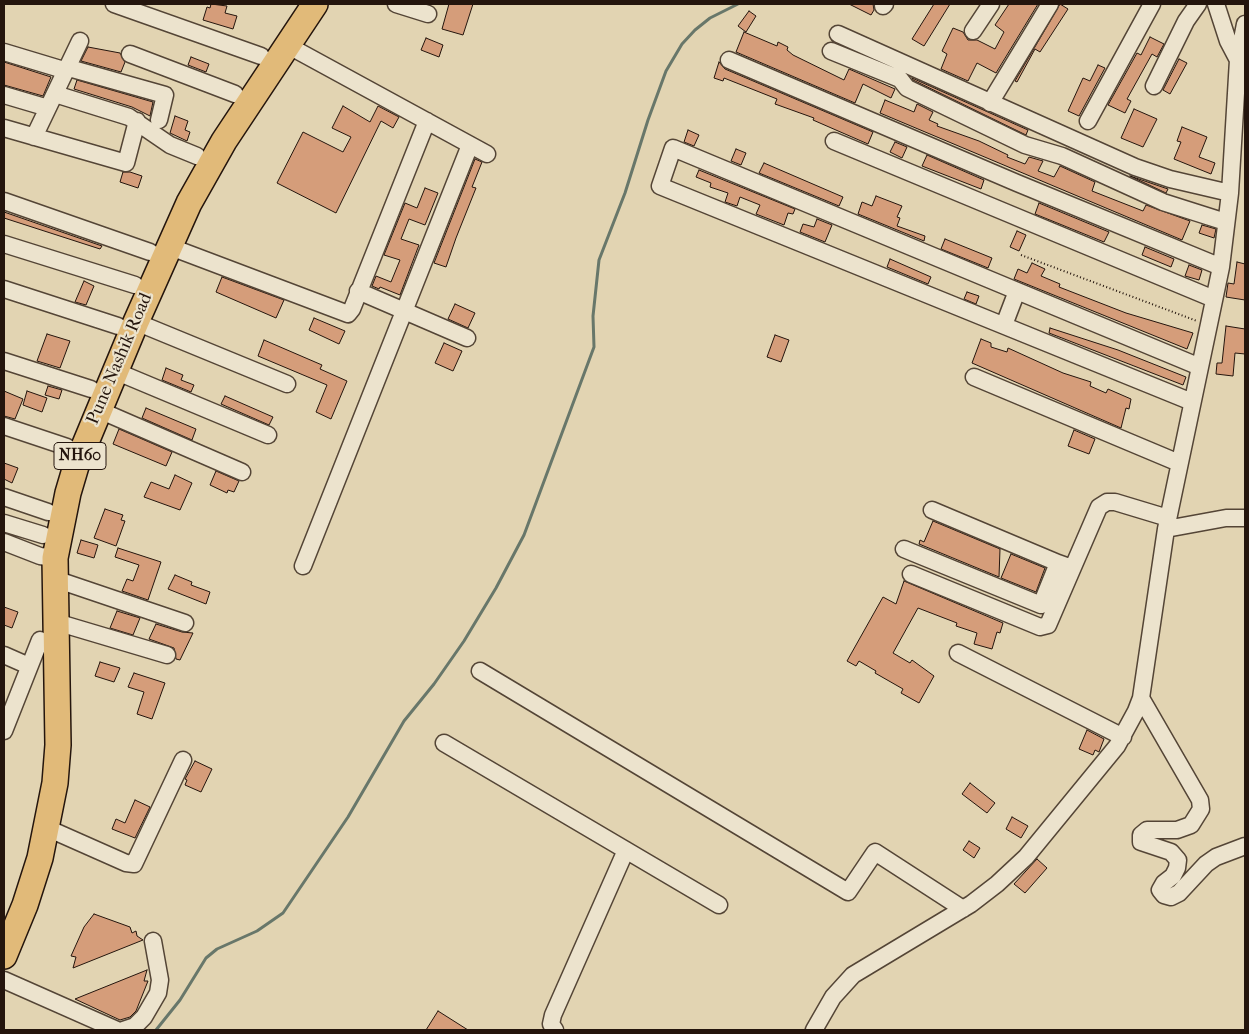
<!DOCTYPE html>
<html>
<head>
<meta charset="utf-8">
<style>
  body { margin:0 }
  #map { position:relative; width:1249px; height:1034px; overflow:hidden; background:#e2d4b2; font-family:"IM FELL French Canon",serif }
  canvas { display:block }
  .frame { position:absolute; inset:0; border:5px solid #24150d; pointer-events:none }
</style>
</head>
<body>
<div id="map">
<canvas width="1249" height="1034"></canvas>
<div class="frame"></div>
</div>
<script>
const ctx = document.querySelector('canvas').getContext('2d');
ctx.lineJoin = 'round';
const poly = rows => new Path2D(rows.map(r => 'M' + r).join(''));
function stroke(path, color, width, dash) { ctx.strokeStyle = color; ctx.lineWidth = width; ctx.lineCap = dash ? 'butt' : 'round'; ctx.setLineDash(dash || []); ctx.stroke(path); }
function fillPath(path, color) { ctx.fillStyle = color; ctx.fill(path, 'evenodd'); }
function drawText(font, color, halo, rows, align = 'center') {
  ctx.font = font + ' "IM FELL French Canon",serif'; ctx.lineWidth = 4.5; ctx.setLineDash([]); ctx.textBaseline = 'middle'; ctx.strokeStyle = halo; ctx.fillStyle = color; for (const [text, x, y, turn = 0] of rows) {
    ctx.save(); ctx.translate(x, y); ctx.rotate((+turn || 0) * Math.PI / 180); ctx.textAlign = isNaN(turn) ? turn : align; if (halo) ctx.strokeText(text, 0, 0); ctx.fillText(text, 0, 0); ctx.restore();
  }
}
stroke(poly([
  [156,1030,180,1000,206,958,217,949,257,931,283,913,348,817,404,721,434,684,464,641,496,588,524,535,594,347,593,316,599,260,625,193,648,120,666,71,682,44,695,30,710,18,738,4]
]), '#68776a', 3);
const building = poly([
  [211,4,227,6,225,13,237,16,233,29,203,20,207,7,210,8,211,4],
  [449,4,473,4,463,35,442,29,449,4],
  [849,4,873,4,874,10,871,15,849,4],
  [934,4,950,4,924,46,912,39,934,4],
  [1009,4,1038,4,996,73,977,63,968,81,941,69,947,54,942,51,953,28,963,32,968,40,977,40,995,49,1004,32,995,25,1009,4],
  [1060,4,1068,9,1040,52,1035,49,1017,82,1015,81,1060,4],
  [749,11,756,16,746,32,738,26,749,11],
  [744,32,777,46,778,42,788,47,787,50,793,55,844,80,849,69,895,89,891,98,863,84,855,103,736,52,744,32],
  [1150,37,1164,44,1157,57,1152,54,1127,99,1131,101,1125,113,1108,105,1137,53,1141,55,1150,37],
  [426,38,443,45,439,57,421,50,426,38],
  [88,47,120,53,125,62,121,72,81,61,88,47],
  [191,57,209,64,206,72,188,65,191,57],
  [1179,59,1187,63,1170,94,1163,90,1179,59],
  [4,62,51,77,43,96,4,85,4,62],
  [719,62,725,69,873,132,868,144,813,120,814,118,775,104,777,99,724,78,723,81,714,78,719,62],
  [1098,65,1105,68,1079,116,1068,111,1083,78,1090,81,1098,65],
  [912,78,1028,130,1026,135,913,80,912,78],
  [77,80,153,102,150,116,132,107,74,89,77,80],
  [885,100,914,112,917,104,933,112,929,120,938,124,937,126,979,141,1008,155,1007,157,1025,164,1029,157,1043,161,1038,171,1054,177,1060,166,1095,182,1092,191,1143,211,1146,205,1190,221,1182,240,880,113,885,100],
  [343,106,370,122,378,106,399,117,393,128,381,121,336,213,277,183,303,132,343,152,351,137,332,128,343,106],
  [1134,109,1157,119,1143,147,1121,138,1134,109],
  [175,116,188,121,185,130,190,132,187,141,170,133,175,116],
  [1182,127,1207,137,1199,157,1215,163,1211,174,1174,159,1181,142,1177,141,1182,127],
  [688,130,699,135,694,146,684,142,688,130],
  [895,142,907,147,902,158,890,152,895,142],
  [736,149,746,153,741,165,731,161,736,149],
  [927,155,984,180,981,189,922,166,927,155],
  [475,159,482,162,472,187,476,188,456,238,446,267,434,263,475,159],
  [764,163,843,197,839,206,759,173,764,163],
  [699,170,795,209,793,214,788,213,784,225,756,214,760,205,740,197,737,206,725,202,728,193,710,187,711,183,696,177,699,170],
  [123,172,130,172,142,176,138,188,120,182,123,172],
  [1130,176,1168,189,1166,193,1130,176],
  [425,188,438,193,425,225,409,219,401,239,419,245,400,295,380,287,379,289,372,286,376,276,391,282,400,260,384,255,405,203,417,208,425,188],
  [876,196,902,206,897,217,900,218,897,226,925,236,924,241,858,214,862,202,872,206,876,196],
  [1039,203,1109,232,1104,242,1035,214,1039,203],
  [4,212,102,246,100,249,4,218,4,212],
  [817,219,832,225,825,242,800,232,803,224,814,227,817,219],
  [1202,225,1216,229,1214,238,1199,233,1202,225],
  [1017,231,1026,235,1019,251,1010,247,1017,231],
  [945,239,992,258,988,268,941,249,945,239],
  [1145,247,1174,259,1171,267,1142,255,1145,247],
  [890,259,931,277,928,284,887,267,890,259],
  [1237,262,1245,264,1245,300,1226,297,1228,283,1234,284,1237,262],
  [1032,263,1045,269,1041,276,1060,284,1059,287,1126,313,1193,333,1187,349,1014,279,1018,269,1027,273,1032,263],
  [1189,265,1202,270,1199,280,1185,276,1189,265],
  [222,277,284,300,276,318,216,292,222,277],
  [84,281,94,286,86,305,75,302,84,281],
  [967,292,979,296,976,304,964,299,967,292],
  [455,304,475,313,468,328,448,319,455,304],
  [314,318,345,331,339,344,309,330,314,318],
  [1226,326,1245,329,1245,354,1235,353,1233,376,1216,374,1217,363,1222,363,1226,326],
  [1050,328,1118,350,1186,377,1183,385,1049,333,1050,328],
  [47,334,70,341,60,368,37,361,47,334],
  [775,335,789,340,781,362,767,357,775,335],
  [981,339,991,343,991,347,1007,352,1008,348,1063,373,1091,382,1090,386,1106,393,1108,389,1131,399,1129,409,1126,408,1121,428,972,363,981,339],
  [264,340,322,365,320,369,347,381,331,419,316,412,327,385,258,356,264,340],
  [444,343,462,351,453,371,435,363,444,343],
  [166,368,183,375,181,380,194,385,191,392,162,380,166,368],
  [48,386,62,390,59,399,45,395,48,386],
  [4,391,23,399,15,419,4,416,4,391],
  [27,391,47,398,42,412,23,405,27,391],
  [225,396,273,417,269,425,221,404,225,396],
  [146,408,196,429,192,440,142,418,146,408],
  [119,429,172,452,166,466,113,444,119,429],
  [1074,430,1095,439,1089,454,1068,446,1074,430],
  [4,463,18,468,12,483,4,479,4,463],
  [216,471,239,481,234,492,228,490,227,493,210,485,216,471],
  [175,475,192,483,180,510,144,497,151,482,169,489,175,475],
  [105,509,123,515,121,520,125,521,116,546,94,538,105,509],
  [933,521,1000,549,999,577,919,544,920,540,924,542,933,521],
  [81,540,98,545,94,558,77,553,81,540],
  [118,548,161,562,148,600,122,591,127,579,133,581,139,565,115,557,118,548],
  [1011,554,1045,568,1036,592,1001,578,1011,554],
  [175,575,192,582,191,585,210,592,206,604,168,589,175,575],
  [904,581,1003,623,1000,633,997,632,992,649,974,644,977,633,956,626,957,623,918,608,893,653,910,663,912,660,934,676,919,703,901,693,903,689,875,673,876,671,859,661,856,666,847,661,883,597,896,604,904,581],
  [4,607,18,612,12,628,4,625,4,607],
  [117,611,140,618,133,635,110,628,117,611],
  [156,624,182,632,193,633,180,660,176,659,174,648,149,639,156,624],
  [100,662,120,668,114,682,95,676,100,662],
  [134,673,165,683,152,719,137,714,144,692,128,687,134,673],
  [1087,730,1104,739,1099,752,1095,750,1093,755,1079,749,1087,730],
  [195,761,212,769,201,792,185,785,187,780,185,779,195,761],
  [970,783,995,803,987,813,962,794,970,783],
  [135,800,150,807,135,838,112,829,116,819,125,823,135,800],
  [1012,817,1028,826,1021,838,1006,829,1012,817],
  [969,841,980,848,974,858,963,850,969,841],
  [1037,859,1047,868,1025,893,1014,884,1037,859],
  [94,914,130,927,132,933,136,931,137,936,143,940,73,968,76,957,71,956,84,927,94,914],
  [147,970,144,981,148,981,136,1011,130,1017,120,1020,75,999,147,970],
  [438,1011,468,1030,426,1030,438,1011]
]);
fillPath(building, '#d59d7a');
stroke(building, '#24150d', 1);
const minor = poly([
  [114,4,261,56],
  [396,4,428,14],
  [1216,4,1228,41,1238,60],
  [883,6,885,4],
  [973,31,991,4],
  [838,34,1135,167,1170,179,1230,193],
  [287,45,487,154],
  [831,51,900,79,907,88,1025,145,1062,156,1163,202,1226,222],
  [4,52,67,71],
  [130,54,235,94],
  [729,60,1017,183,1221,267],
  [69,68,165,95,159,120],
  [1154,86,1186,21,1198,4],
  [55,94,129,117,170,145,197,156],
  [4,95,48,108],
  [990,103,1050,4],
  [1088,121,1152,4],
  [4,128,126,163,137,121],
  [34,137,80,41],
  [834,141,1214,299],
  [4,201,150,252],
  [4,244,135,285],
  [168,246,348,314,352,309,427,121],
  [4,289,118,326],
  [358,291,467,338],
  [136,322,287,384],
  [1004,325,1017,291],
  [4,361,91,389],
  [115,371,268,435],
  [974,377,1179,463],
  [1192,402,660,186,673,148,1200,367],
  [99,410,242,472],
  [4,426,67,447],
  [4,497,48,512],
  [932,510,1058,563],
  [4,523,43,535],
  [1166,529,1226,518,1245,518],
  [4,542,40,556,55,558],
  [904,549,1041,605,1058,563,1072,568],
  [303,566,470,145],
  [911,574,1040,627,1048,625,1099,507,1107,502,1115,502,1168,518],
  [55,579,185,623],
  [56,622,167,655],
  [958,653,1123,737],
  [4,655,29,666],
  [480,671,848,892,875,852,963,909],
  [1141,698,1200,800,1201,809,1191,825,1177,830,1147,830,1141,835,1141,842,1171,852,1178,860,1177,868,1173,876,1164,883,1160,890,1164,895,1171,897,1179,893,1206,864,1216,857,1245,846],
  [4,731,40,640],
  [444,743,719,905],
  [47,828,126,863,134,864,183,760],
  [4,980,117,1030],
  [123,1030,135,1026,144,1017,158,993,160,980,153,941],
  [555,1030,551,1024,553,1015,626,850],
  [814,1030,833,997,853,975,971,904,997,884,1026,857,1117,746,1136,711,1141,698,1166,529,1221,267,1230,193,1238,60,1245,24]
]);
const highway = poly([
  [4,956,25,905,40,858,55,783,58,745,55,558,68,493,76,466,136,322,189,203,224,141,315,4]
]);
stroke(minor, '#544536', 19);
stroke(highway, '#24150d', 28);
stroke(poly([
  [1021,255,1197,321]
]), '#24150d', 2, [1, 2.5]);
stroke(minor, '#ece3cd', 16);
stroke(highway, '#e1ba79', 25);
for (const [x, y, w] of [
  [80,456,52]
]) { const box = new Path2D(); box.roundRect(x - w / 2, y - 13.5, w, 27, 4); ctx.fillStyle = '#ece3cd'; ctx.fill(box); stroke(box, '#24150d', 1); }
drawText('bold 16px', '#24150d', null, [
  ["NH60",80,456]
]);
drawText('18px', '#24150d', '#ece3cd', [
  ["Pune Nashik Road",120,359,-67]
]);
</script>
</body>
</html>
